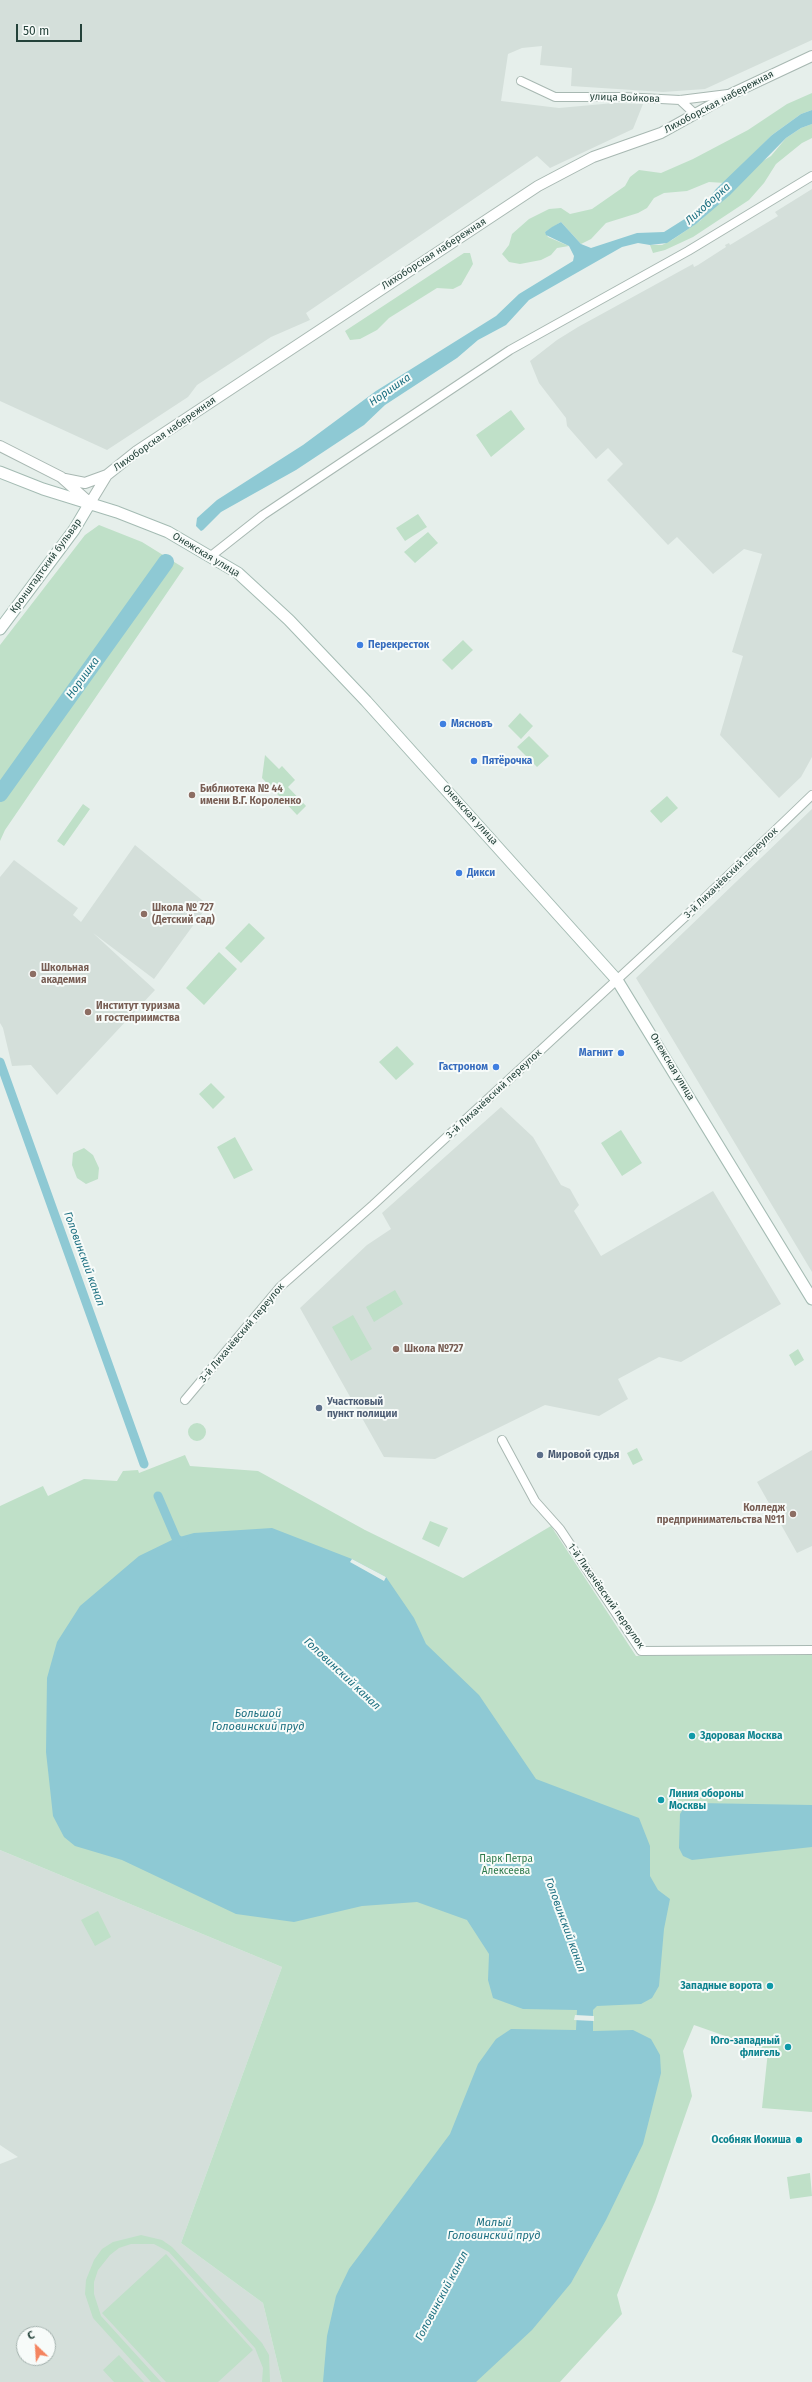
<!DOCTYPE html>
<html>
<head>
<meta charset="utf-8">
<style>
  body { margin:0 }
  #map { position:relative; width:812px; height:2382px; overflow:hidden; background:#e6efeb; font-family:"Fira Sans",sans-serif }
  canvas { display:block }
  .north { position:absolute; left:16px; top:2326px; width:40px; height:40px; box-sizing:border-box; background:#f7fbf9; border:1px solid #a3b1ad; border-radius:50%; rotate:335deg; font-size:11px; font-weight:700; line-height:16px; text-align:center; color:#24423a }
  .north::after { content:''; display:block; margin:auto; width:14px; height:18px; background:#f4845f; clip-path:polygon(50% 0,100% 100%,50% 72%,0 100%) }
  .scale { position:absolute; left:16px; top:24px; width:66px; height:18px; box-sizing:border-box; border:2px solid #24423a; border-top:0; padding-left:5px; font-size:12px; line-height:14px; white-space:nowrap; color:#24423a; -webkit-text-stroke:3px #f7fbf9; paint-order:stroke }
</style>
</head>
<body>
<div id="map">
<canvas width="812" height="2382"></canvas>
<div class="north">С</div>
<div class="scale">50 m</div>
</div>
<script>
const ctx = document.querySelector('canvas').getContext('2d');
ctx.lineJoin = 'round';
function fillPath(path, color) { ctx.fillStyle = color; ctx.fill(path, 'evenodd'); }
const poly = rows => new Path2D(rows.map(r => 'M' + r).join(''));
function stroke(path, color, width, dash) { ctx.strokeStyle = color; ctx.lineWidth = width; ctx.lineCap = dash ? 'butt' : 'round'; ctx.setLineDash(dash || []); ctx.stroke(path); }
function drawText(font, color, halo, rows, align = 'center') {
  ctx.font = font + ' "Fira Sans",sans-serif'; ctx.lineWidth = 4; ctx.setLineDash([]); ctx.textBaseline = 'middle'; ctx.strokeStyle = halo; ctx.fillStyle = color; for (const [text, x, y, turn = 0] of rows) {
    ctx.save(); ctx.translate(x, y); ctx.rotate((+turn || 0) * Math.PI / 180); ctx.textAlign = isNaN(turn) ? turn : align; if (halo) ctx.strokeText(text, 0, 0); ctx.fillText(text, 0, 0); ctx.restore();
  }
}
fillPath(poly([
  [0,0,812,0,812,40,705,89,663,92,571,86,572,68,540,65,542,46,522,48,508,54,501,101,559,108,614,103,643,104,633,129,550,168,537,156,306,313,310,320,271,337,197,385,188,397,107,450,0,401],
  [812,189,812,757,801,777,779,798,720,735,743,656,732,652,762,554,744,549,713,574,677,537,668,545,607,480,623,464,608,448,596,459,567,426,566,418,539,383,530,361,557,340,578,327,693,264,694,267,698,265,726,247,725,245,729,243,730,245,778,216,775,212],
  [812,809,812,1272,636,978],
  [135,845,208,905,154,979,93,933,155,990,57,1095,31,1065,12,1066,3,1028,0,1023,0,877,14,860,78,908,73,915,81,922],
  [501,1107,533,1137,561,1185,570,1189,579,1205,574,1211,601,1256,713,1191,781,1304,681,1362,659,1357,618,1379,628,1399,599,1416,545,1405,435,1459,384,1457,300,1308,367,1245,391,1229,382,1213],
  [812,1450,812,1546,797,1553,757,1482],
  [0,1850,282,1967,181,2243,263,2303,282,2382,0,2382,0,2164,18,2157,0,2145],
  [24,2334,48,2334,48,2358,24,2358]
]), '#d4dfda');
fillPath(poly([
  [812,93,812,110,801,114,772,135,725,183,709,182,687,191,664,193,654,198,647,208,638,213,606,223,591,239,581,244,561,222,545,232,548,237,569,246,557,248,551,255,541,260,520,264,509,262,502,254,509,245,512,234,529,219,549,209,561,208,570,214,592,209,625,186,630,177,639,170,661,173,693,159,748,130,787,104],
  [812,124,812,138,802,143,776,164,764,183,749,200,693,237,665,250,653,253,650,245,662,245,672,240,700,221,761,162,771,156,786,138,801,128],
  [464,253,470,253,473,264,461,285,453,289,437,288,389,318,377,330,360,339,350,340,345,331],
  [511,410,525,429,491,457,476,435],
  [418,514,427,527,405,541,396,528],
  [99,525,142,542,184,568,5,830,0,841,0,645,85,535],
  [428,532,438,543,415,563,404,552],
  [463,640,473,650,452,670,442,660],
  [520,713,533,726,521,739,508,726],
  [529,736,549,756,537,767,517,747],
  [265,755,279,769,282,766,295,780,288,787,306,806,297,815,262,778],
  [667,796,678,808,661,823,650,811],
  [83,804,90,809,64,846,57,841],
  [249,923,265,938,241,963,225,948],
  [219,952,237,969,204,1005,186,988],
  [397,1046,414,1064,396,1080,379,1062],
  [211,1083,225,1097,213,1109,199,1094],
  [621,1130,642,1163,622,1176,601,1143],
  [235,1137,253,1170,234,1179,217,1147],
  [84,1148,93,1155,99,1168,98,1179,86,1184,77,1178,72,1165,73,1153],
  [395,1290,403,1304,374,1322,366,1307],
  [353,1315,372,1349,351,1361,332,1327],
  [798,1349,804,1360,795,1366,789,1355],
  '188 1432a9 9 0 1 1 18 0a9 9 0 1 1-18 0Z',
  [637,1448,643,1460,633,1465,627,1453],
  [185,1455,190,1466,258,1471,365,1530,463,1578,551,1526,636,1656,812,1655,812,2112,762,2108,768,2051,694,2025,683,2051,692,2096,655,2202,617,2295,622,2314,560,2382,282,2382,263,2303,181,2243,282,1967,0,1850,0,1506,43,1486,48,1496,84,1479,117,1481,123,1471,138,1470,139,1473],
  [430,1521,448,1528,439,1547,422,1539],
  [98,1911,111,1937,95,1946,81,1920],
  [810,2173,812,2196,790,2199,787,2177],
  [141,2235,162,2240,172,2247,262,2343,269,2355,270,2382,262,2382,263,2368,255,2348,169,2252,154,2244,131,2244,119,2248,110,2255,98,2270,94,2282,94,2294,101,2316,161,2382,151,2382,93,2318,85,2294,86,2280,94,2260,102,2249,113,2242],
  [166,2254,253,2350,218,2382,166,2382,102,2313],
  [119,2355,144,2382,114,2382,103,2370]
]), '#bfe0c8');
fillPath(poly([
  [812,110,812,124,801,128,786,138,730,195,696,224,667,243,650,245,638,243,622,247,529,300,506,325,478,340,457,358,385,405,364,425,296,470,221,512,203,530,201,531,196,526,197,518,217,500,303,445,376,391,496,316,519,294,573,261,574,256,569,246,546,235,545,232,552,227,561,222,581,244,591,248,637,233,664,232,702,208,716,189,772,135,801,114],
  [272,1528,352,1559,386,1577,414,1618,426,1644,479,1695,536,1779,639,1818,650,1846,650,1876,658,1890,670,1899,664,1929,659,1986,652,1998,641,2004,597,2006,593,2010,593,2031,633,2030,651,2039,660,2055,661,2073,643,2144,606,2220,571,2283,532,2330,476,2382,323,2382,327,2336,336,2296,349,2269,450,2134,478,2064,496,2039,511,2029,576,2030,577,2010,523,2009,493,1998,488,1980,489,1954,467,1920,417,1902,362,1906,294,1922,236,1914,122,1860,75,1846,64,1837,53,1816,46,1752,47,1678,57,1642,80,1606,139,1556,176,1538,194,1533],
  [697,1803,812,1805,812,1847,692,1860,683,1856,679,1848,680,1814,685,1806]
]), '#8ec9d4');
fillPath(poly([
  [352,1559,386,1577,384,1581,350,1562],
  [575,2015,594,2016,594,2021,574,2020]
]), '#e6efeb');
stroke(poly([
  [0,1062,144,1464],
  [158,1496,176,1538,184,1545]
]), '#8ec9d4', 9);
stroke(poly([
  [0,794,166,562]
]), '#8ec9d4', 16);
const minor = poly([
  [521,81,555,97,622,97,680,100,728,94],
  [680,100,696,115],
  [211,556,263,515,510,350,688,251,812,176],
  [185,1400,280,1287,373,1205,686,916,812,795],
  [502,1440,535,1501,560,1529,641,1651,812,1650]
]);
const tertiary = poly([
  [0,446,61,477,90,503,107,475,137,451,538,186,593,157,661,133,731,94,812,56],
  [65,479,85,483,107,475]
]);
const secondary = poly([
  [0,472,43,489,117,512,168,532,238,573,289,620,366,701,617,980,812,1299],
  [0,629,74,530,90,503]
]);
stroke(minor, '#a8b8b2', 10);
stroke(tertiary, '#a8b8b2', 12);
stroke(secondary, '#a4bbb3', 13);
stroke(minor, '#fff', 8);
stroke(tertiary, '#fff', 10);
stroke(secondary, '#fff', 11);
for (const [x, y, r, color] of [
  [360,645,4,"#3f7fe0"],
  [443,724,4,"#3f7fe0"],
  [474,761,4,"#3f7fe0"],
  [192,795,4,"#8d6e63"],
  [459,873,4,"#3f7fe0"],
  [144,914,4,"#8d6e63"],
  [33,974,4,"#8d6e63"],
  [88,1012,4,"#8d6e63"],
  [621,1053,4,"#3f7fe0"],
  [496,1067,4,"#3f7fe0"],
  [396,1349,4,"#8d6e63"],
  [319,1408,4,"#5c6f8a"],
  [540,1455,4,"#5c6f8a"],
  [793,1514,4,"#8d6e63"],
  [692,1736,4,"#0f9aa8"],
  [661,1800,4,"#0f9aa8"],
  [770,1986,4,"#0f9aa8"],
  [788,2047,4,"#0f9aa8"],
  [799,2140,4,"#0f9aa8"]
]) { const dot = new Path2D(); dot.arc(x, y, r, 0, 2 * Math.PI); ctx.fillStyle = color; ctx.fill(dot); stroke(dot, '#f7fbf9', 1.5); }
drawText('10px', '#24423a', '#f7fbf9', [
  ["улица Войкова",625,98,2],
  ["Лихоборская набережная",719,102,-28],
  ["Лихоборская набережная",434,254,-33],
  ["Лихоборская набережная",165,434,-35],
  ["Онежская улица",206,555,31],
  ["Кронштадтский бульвар",46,566,-54],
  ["Онежская улица",470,815,48],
  ["3-й Лихачёвский переулок",731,873,-44],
  ["Онежская улица",672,1067,59],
  ["3-й Лихачёвский переулок",494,1094,-43],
  ["3-й Лихачёвский переулок",242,1333,-50],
  ["1-й Лихачёвский переулок",606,1596,55]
]);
drawText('bold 10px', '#366cbe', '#f7fbf9', [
  ["Перекресток",368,645],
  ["Мясновъ",451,724],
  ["Пятёрочка",482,761],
  ["Дикси",467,873],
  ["Магнит",613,1053,"right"],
  ["Гастроном",488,1067,"right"]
], 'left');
drawText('bold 10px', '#785e54', '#f7fbf9', [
  ["Библиотека № 44",200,789],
  ["имени В.Г. Короленко",200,801],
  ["Школа № 727",152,908],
  ["(Детский сад)",152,920],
  ["Школьная",41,968],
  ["академия",41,980],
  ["Институт туризма",96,1006],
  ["и гостеприимства",96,1018],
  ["Школа №727",404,1349],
  ["Колледж",785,1508,"right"],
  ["предпринимательства №11",785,1520,"right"]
], 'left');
drawText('bold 10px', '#4e5e75', '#f7fbf9', [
  ["Участковый",327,1402],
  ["пункт полиции",327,1414],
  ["Мировой судья",548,1455]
], 'left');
drawText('bold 10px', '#0d838f', '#f7fbf9', [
  ["Здоровая Москва",700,1736,"left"],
  ["Линия обороны",669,1794,"left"],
  ["Москвы",669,1806,"left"],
  ["Западные ворота",762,1986],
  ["Юго-западный",780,2041],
  ["флигель",780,2053],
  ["Особняк Иокиша",791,2140]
], 'right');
drawText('10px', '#2d7a4b', '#f7fbf9', [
  ["Парк Петра",506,1859],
  ["Алексеева",506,1871]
]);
drawText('italic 11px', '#1c6f80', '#f7fbf9', [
  ["Лихоборка",708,204,-42],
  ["Норишка",390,390,-35],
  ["Норишка",83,678,-54],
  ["Головинский канал",84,1259,70],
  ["Головинский канал",342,1674,43],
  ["Большой",258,1714],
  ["Головинский пруд",258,1727],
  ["Головинский канал",565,1925,70],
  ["Малый",494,2223],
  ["Головинский пруд",494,2236],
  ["Головинский канал",442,2296,-62]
]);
</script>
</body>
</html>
